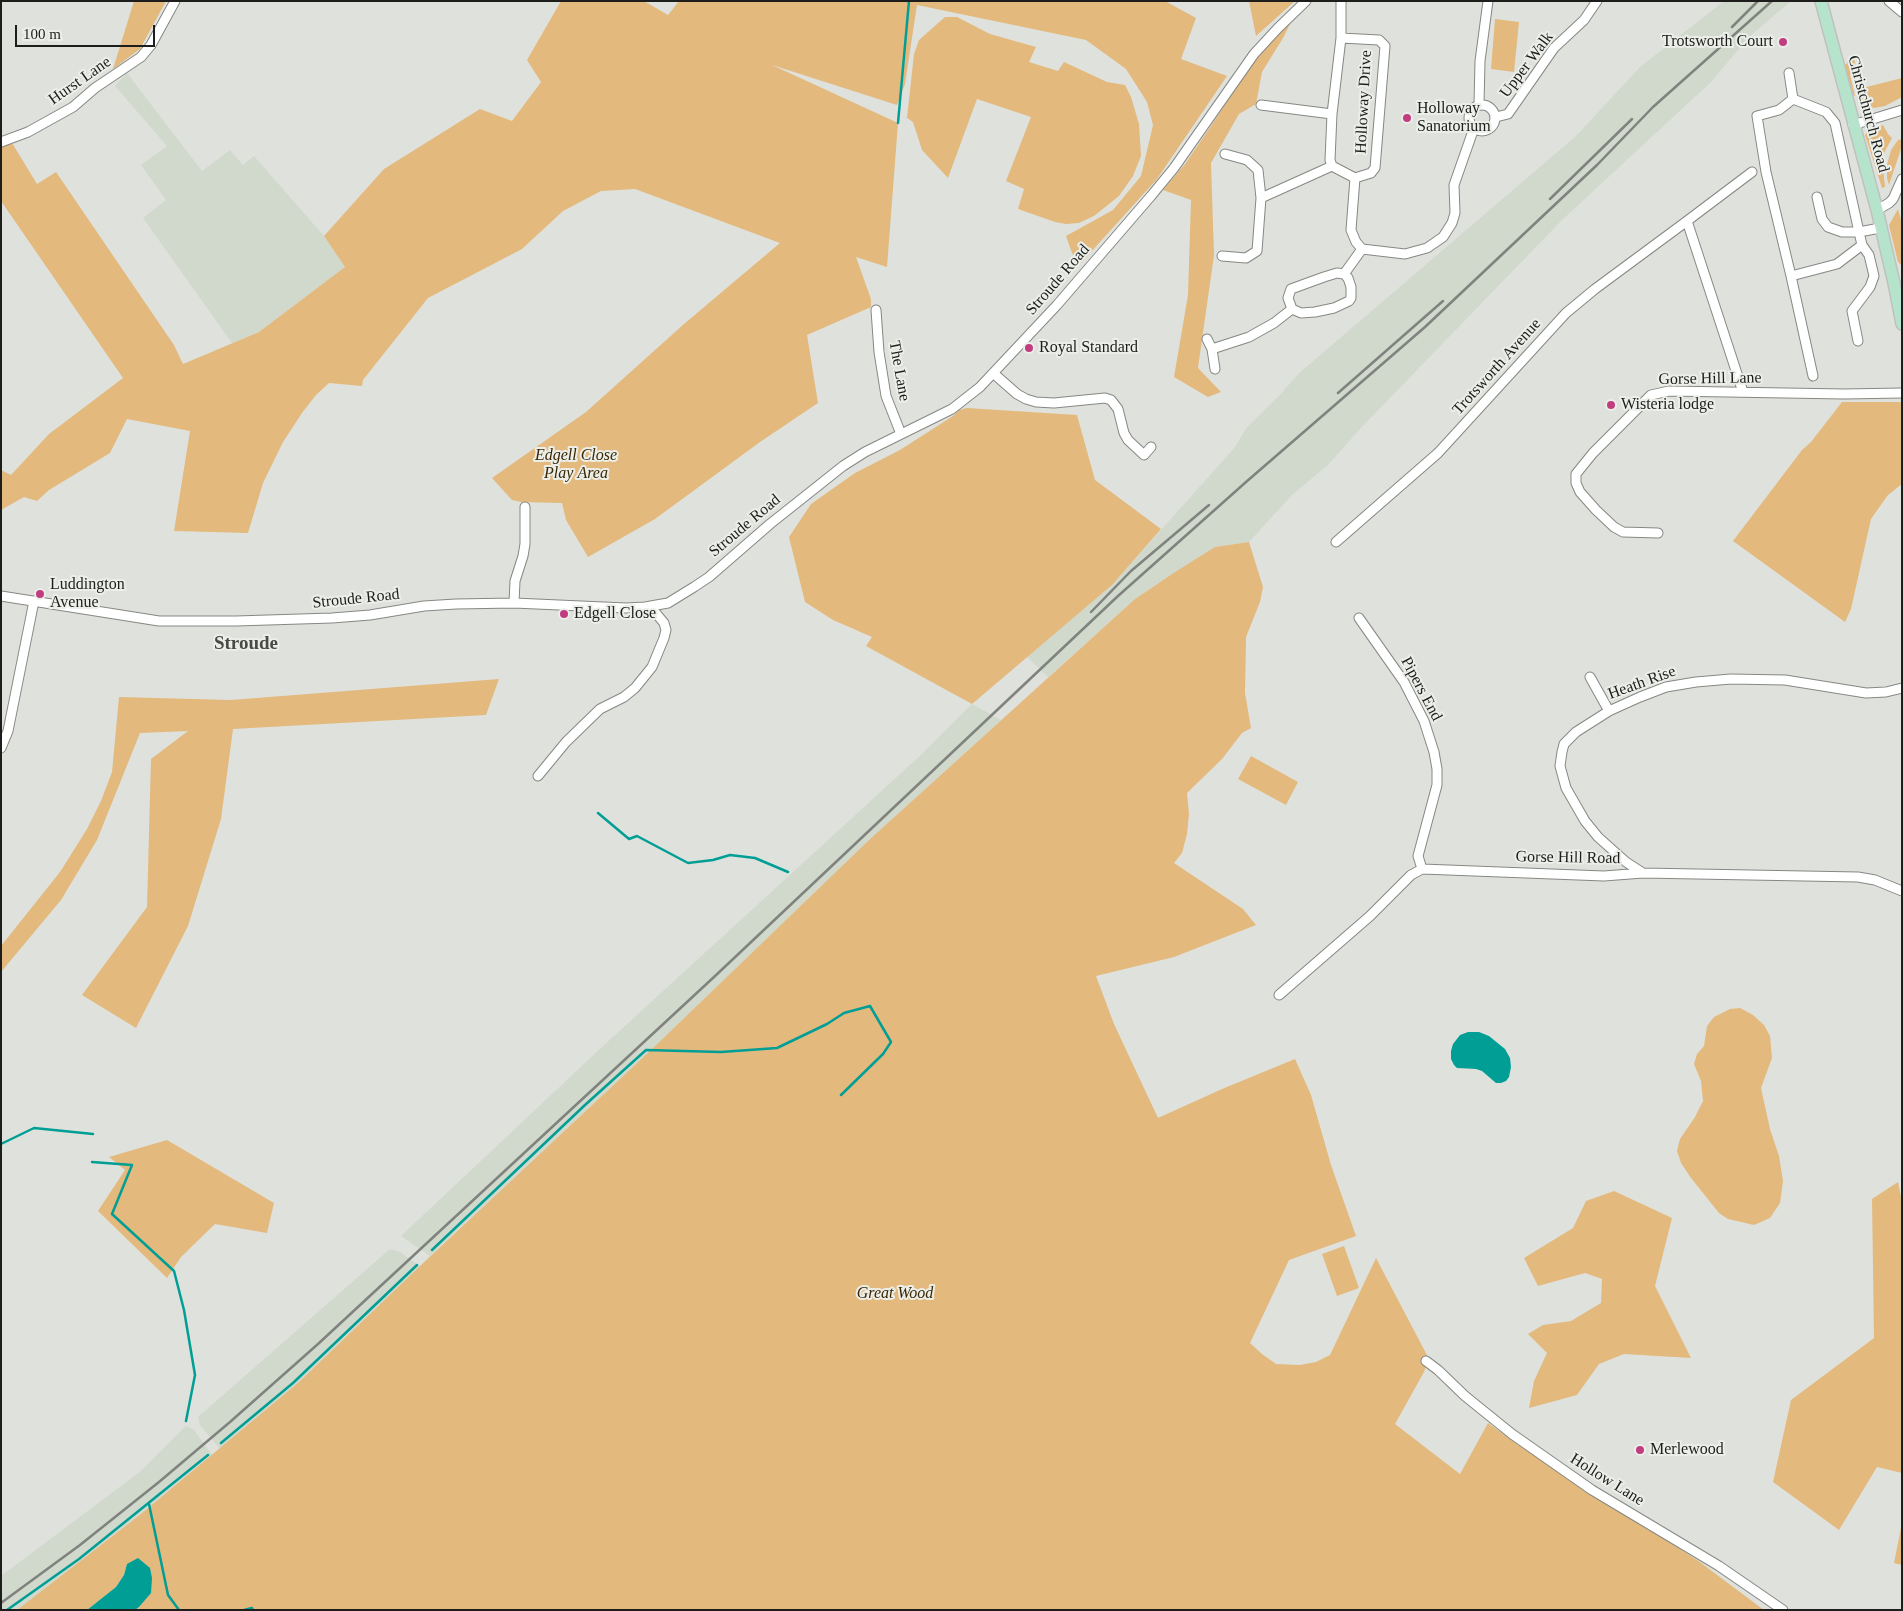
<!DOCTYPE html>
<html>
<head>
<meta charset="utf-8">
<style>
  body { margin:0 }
  #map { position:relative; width:1903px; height:1611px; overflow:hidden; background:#dfe2dc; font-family:"Times New Roman",serif }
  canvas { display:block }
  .frame { position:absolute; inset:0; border:2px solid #1d1e1c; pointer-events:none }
  .scale { position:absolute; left:15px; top:25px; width:140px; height:22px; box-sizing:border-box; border:2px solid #1d1e1c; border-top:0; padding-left:6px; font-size:15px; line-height:18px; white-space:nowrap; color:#1d1e1c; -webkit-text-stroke:4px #ecefe9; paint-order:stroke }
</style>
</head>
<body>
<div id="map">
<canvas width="1903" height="1611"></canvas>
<div class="frame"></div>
<div class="scale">100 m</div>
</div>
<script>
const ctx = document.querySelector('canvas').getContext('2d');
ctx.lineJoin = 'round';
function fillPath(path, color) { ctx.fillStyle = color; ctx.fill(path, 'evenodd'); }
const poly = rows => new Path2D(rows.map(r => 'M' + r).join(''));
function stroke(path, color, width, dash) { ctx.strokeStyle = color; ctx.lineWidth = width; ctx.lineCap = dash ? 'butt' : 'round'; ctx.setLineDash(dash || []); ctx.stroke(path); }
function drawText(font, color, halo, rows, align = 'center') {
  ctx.font = font + ' "Times New Roman",serif'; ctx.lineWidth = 4; ctx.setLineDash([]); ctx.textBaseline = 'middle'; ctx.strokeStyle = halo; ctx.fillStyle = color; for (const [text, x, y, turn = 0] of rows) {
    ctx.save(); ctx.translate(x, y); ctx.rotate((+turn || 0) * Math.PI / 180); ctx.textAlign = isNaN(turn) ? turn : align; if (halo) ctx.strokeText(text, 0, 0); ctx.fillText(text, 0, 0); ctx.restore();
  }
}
fillPath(poly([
  [1724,1,1791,1,1750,36,1710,83,1562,220,1359,430,1328,465,1292,495,1249,542,1215,547,1155,585,1135,599,1048,677,1027,657,1112,585,1235,447,1247,427,1280,395,1298,374,1576,136,1640,67],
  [127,73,202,171,230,150,243,165,254,156,324,236,345,267,259,332,232,343,143,218,166,200,141,165,167,146,115,86],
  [972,704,1001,720,869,840,651,1050,430,1256,401,1236,602,1047,923,753],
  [390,1249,400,1252,420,1266,299,1382,220,1449,200,1425,198,1417],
  [186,1426,194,1430,212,1455,141,1514,17,1610,1,1610,1,1576,141,1471]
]), '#d1d8cc');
fillPath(poly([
  [134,1,166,1,140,49,113,69],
  [561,1,644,1,668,15,679,1,1165,1,1196,18,1181,59,1227,76,1157,179,1081,263,1072,253,1066,236,1113,210,1141,176,1153,125,1147,102,1126,69,1086,40,917,5,905,84,897,105,772,65,898,123,887,267,856,257,871,299,871,307,807,335,818,403,760,442,655,519,588,557,566,520,562,503,521,502,512,500,492,478,586,412,684,324,780,243,635,189,601,191,563,211,522,249,428,298,363,380,362,386,329,383,316,395,302,413,283,442,263,483,248,533,174,531,190,431,127,419,110,453,49,490,37,501,24,497,1,510,1,470,11,475,49,434,123,378,1,201,1,146,12,143,37,184,56,172,174,345,183,364,259,332,345,267,324,236,384,169,480,109,512,121,541,82,527,60],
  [1249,1,1295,1,1256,36],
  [945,17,957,17,990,34,1036,47,1029,62,1058,71,1064,62,1107,82,1125,85,1131,97,1139,124,1141,156,1133,176,1119,196,1094,216,1079,223,1066,224,1055,222,1018,209,1024,189,1006,181,1031,117,977,99,948,178,922,150,913,122,907,118,914,54,919,40],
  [1495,19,1519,22,1514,72,1491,69],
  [1292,20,1283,38,1262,72,1256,104,1239,114,1211,163,1214,255,1198,368,1221,392,1208,397,1174,377,1188,295,1191,200,1163,190,1185,164,1211,126,1254,60],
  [1854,59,1858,72,1850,74,1855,96,1852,95,1845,65,1849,61],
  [1902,78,1902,97,1885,106,1874,108,1864,104,1857,99,1859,89],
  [1883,125,1888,134,1892,138,1884,153,1883,167,1885,187,1882,188,1865,135,1868,131],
  [1902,139,1902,146,1889,185,1887,178,1887,165,1891,150,1898,140],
  [1898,209,1902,223,1902,266,1898,262,1889,225],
  [1842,402,1902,402,1902,484,1888,495,1871,519,1851,609,1845,622,1733,541,1802,450,1811,442],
  [967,408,1077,415,1095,480,1161,529,1112,585,972,704,866,646,872,637,833,620,805,602,789,537,811,504,855,473,900,450,953,416,959,410],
  [1249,542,1263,587,1260,602,1246,637,1245,693,1251,728,1242,733,1222,759,1187,793,1189,814,1187,834,1182,853,1174,863,1243,909,1256,925,1174,957,1096,976,1114,1024,1158,1118,1222,1089,1295,1059,1311,1095,1331,1165,1356,1236,1289,1260,1250,1343,1262,1354,1276,1364,1300,1365,1316,1362,1330,1355,1376,1258,1429,1359,1424,1372,1395,1424,1460,1474,1488,1423,1518,1445,1697,1560,1764,1610,135,1610,139,1607,127,1564,124,1575,116,1587,87,1610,17,1610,141,1514,299,1382,420,1266,651,1050,869,840,1135,599,1175,572,1215,547],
  [499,679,486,715,233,729,221,819,188,926,136,1028,82,995,147,907,151,759,188,731,140,733,97,840,61,900,1,972,1,946,60,872,87,829,101,801,112,772,119,697,231,700],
  [1251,756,1298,782,1286,805,1238,779],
  [1740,1008,1753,1015,1764,1025,1770,1036,1772,1058,1761,1088,1770,1129,1779,1156,1783,1181,1780,1203,1770,1218,1754,1225,1728,1219,1719,1213,1691,1178,1681,1163,1677,1151,1680,1139,1695,1117,1703,1101,1701,1081,1694,1064,1697,1054,1704,1046,1707,1026,1714,1017,1730,1009],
  [167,1140,274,1203,267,1233,215,1224,181,1257,167,1278,98,1211,125,1170,109,1157],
  [1898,1182,1902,1202,1902,1473,1877,1467,1839,1530,1773,1482,1791,1400,1874,1338,1872,1199],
  [1614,1191,1672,1218,1655,1286,1691,1358,1624,1354,1599,1364,1577,1395,1529,1408,1534,1381,1547,1353,1528,1334,1543,1325,1571,1321,1601,1303,1602,1279,1585,1273,1538,1286,1524,1258,1573,1228,1586,1201],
  [1344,1246,1359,1288,1337,1296,1322,1254],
  [1902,1523,1902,1565,1894,1563]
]), '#e3b97d');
fillPath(poly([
  [1468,1032,1479,1032,1489,1036,1505,1049,1510,1058,1511,1067,1509,1077,1506,1081,1501,1083,1496,1083,1482,1071,1476,1069,1457,1068,1454,1065,1451,1059,1451,1051,1453,1044,1460,1035],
  [138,1558,150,1568,152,1578,151,1593,139,1607,135,1610,87,1610,116,1587,124,1575,127,1564]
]), '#009e95');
stroke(poly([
  [898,123,909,1],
  [598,813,629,839,637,836,688,863,713,860,730,855,755,858,788,872],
  [1,1144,34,1128,93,1134],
  [92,1162,132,1165,112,1214,174,1271,184,1310,195,1375,186,1421],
  [432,1250,585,1105,646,1050,721,1052,777,1048,827,1024,844,1013,870,1006,891,1042,883,1054,841,1095],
  [221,1443,293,1383,417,1265],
  [149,1504,168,1595,179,1610],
  [7,1610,79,1559,208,1455],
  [244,1610,252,1608,253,1610]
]), '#009e95', 2.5);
const minor = poly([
  [1889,1,1902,12],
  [1341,38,1379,40,1385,46,1375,168,1371,173,1355,178,1332,166,1330,160,1332,114,1341,38,1341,1],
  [1789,73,1793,99],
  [1479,104,1480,61,1488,1],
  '1469 118a13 13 0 1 1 26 0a13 13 0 1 1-26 0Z',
  [1261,105,1332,114],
  [1496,117,1508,114,1554,48,1584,20,1597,1],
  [1853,125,1902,110],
  [1,142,28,132,73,107,95,88,141,57,151,45,175,1],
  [1355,178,1351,230,1356,242,1362,249,1405,254,1427,248,1443,237,1452,223,1455,213,1454,185,1474,128],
  [1817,197,1822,219,1828,227,1842,232,1859,232,1835,123,1826,112,1793,99,1779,110,1757,116,1766,172,1791,276,1837,264,1862,245,1859,232,1880,228],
  [1261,198,1332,166],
  [1877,210,1889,203,1893,199,1902,179],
  [1687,221,1752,172],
  [1222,256,1246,258,1257,251,1261,198,1258,170,1247,160,1225,154],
  [1791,276,1813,376],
  [1292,309,1288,298,1291,289,1324,277,1337,273,1344,274],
  [876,310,879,352,886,396,901,434],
  [1207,339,1212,349,1215,369],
  [1858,341,1852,311,1870,287,1874,276,1869,255,1862,245],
  [1212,349,1249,337,1274,323,1292,309,1301,313,1315,312,1334,308,1349,301,1351,298,1351,287,1348,278,1344,274,1362,249],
  [993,373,1017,394,1026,399,1036,402,1054,403,1105,398,1111,400,1118,409,1124,433,1128,440,1144,455,1151,447],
  [1658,533,1623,532,1614,527,1596,510,1580,492,1576,483,1576,474,1593,453,1651,395,1669,391,1844,394,1902,393],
  [1336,542,1438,453,1566,313,1595,289,1687,221,1743,392],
  [1,596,159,621,236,621,332,618,370,615,424,606,456,604,514,603,626,608,645,607,668,603,694,587,709,577,770,524,843,466,865,452,952,409,980,387,1057,305,1151,196,1174,168,1254,54,1278,28,1306,1],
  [514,603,515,581,523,556,525,544,525,507],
  [1359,618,1404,682,1424,721,1434,752,1437,769,1437,785,1418,856,1422,869],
  [1590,677,1609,711],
  [1,748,8,731,34,601],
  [538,776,566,742,600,709,624,697,635,688,652,667,664,638,666,630,664,623,650,606],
  [1643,873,1626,862,1598,837,1585,821,1566,788,1560,766,1562,752,1564,744,1576,732,1609,711,1640,697,1666,687,1696,682,1731,679,1785,680,1866,693,1886,692,1902,688],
  [1279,995,1370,916,1411,875,1422,869,1604,876,1643,873,1858,877,1875,880,1902,891],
  [1426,1361,1438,1370,1465,1396,1512,1434,1592,1490,1719,1566,1783,1610]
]);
const major = poly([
  [1821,1,1877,210,1894,283,1902,324]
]);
stroke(minor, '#858883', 11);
stroke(major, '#c0c0bf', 14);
stroke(minor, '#fff', 9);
stroke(major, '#b6e3cb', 11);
stroke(poly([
  [1732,27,1758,1],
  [1550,199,1632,119],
  [1338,393,1443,301],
  [1091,612,1131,571,1209,505],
  [1,1603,80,1545,159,1482,230,1422,318,1344,714,977,1118,596,1246,482,1425,327,1597,165,1653,107,1772,1]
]), '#80827e', 2.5);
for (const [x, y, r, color] of [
  [1783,42,5,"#c13d80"],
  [1407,118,5,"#c13d80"],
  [1029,348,5,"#c13d80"],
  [1611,405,5,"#c13d80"],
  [40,594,5,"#c13d80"],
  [564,614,5,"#c13d80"],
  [1640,1450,5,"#c13d80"]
]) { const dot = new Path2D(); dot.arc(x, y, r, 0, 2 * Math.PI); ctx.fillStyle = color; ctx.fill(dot); stroke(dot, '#ecefe9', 2); }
drawText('16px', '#1d1e1c', '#ecefe9', [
  ["Trotsworth Court",1773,42,"right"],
  ["Holloway",1417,109],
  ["Sanatorium",1417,127],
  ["Royal Standard",1039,348],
  ["Wisteria lodge",1621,405],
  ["Luddington",50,585],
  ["Avenue",50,603],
  ["Edgell Close",574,614],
  ["Merlewood",1650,1450]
], 'left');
drawText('16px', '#1d1e1c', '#ecefe9', [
  ["Upper Walk",1527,65,-53],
  ["Hurst Lane",80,81,-35],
  ["Holloway Drive",1364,102,-87],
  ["Christchurch Road",1868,114,75],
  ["Stroude Road",1058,280,-49],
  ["Trotsworth Avenue",1497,367,-48],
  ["The Lane",899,371,80],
  ["Gorse Hill Lane",1710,379,-1],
  ["Stroude Road",745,526,-40],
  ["Stroude Road",356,599,-6],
  ["Heath Rise",1642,683,-20],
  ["Pipers End",1421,689,62],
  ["Gorse Hill Road",1568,858,1],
  ["Hollow Lane",1607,1480,32]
]);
drawText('italic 16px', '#3a2603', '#ecefe9', [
  ["Edgell Close",576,456],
  ["Play Area",576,474],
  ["Great Wood",895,1294]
]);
drawText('bold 19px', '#494b46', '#ecefe9', [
  ["Stroude",246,644]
]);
</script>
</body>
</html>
